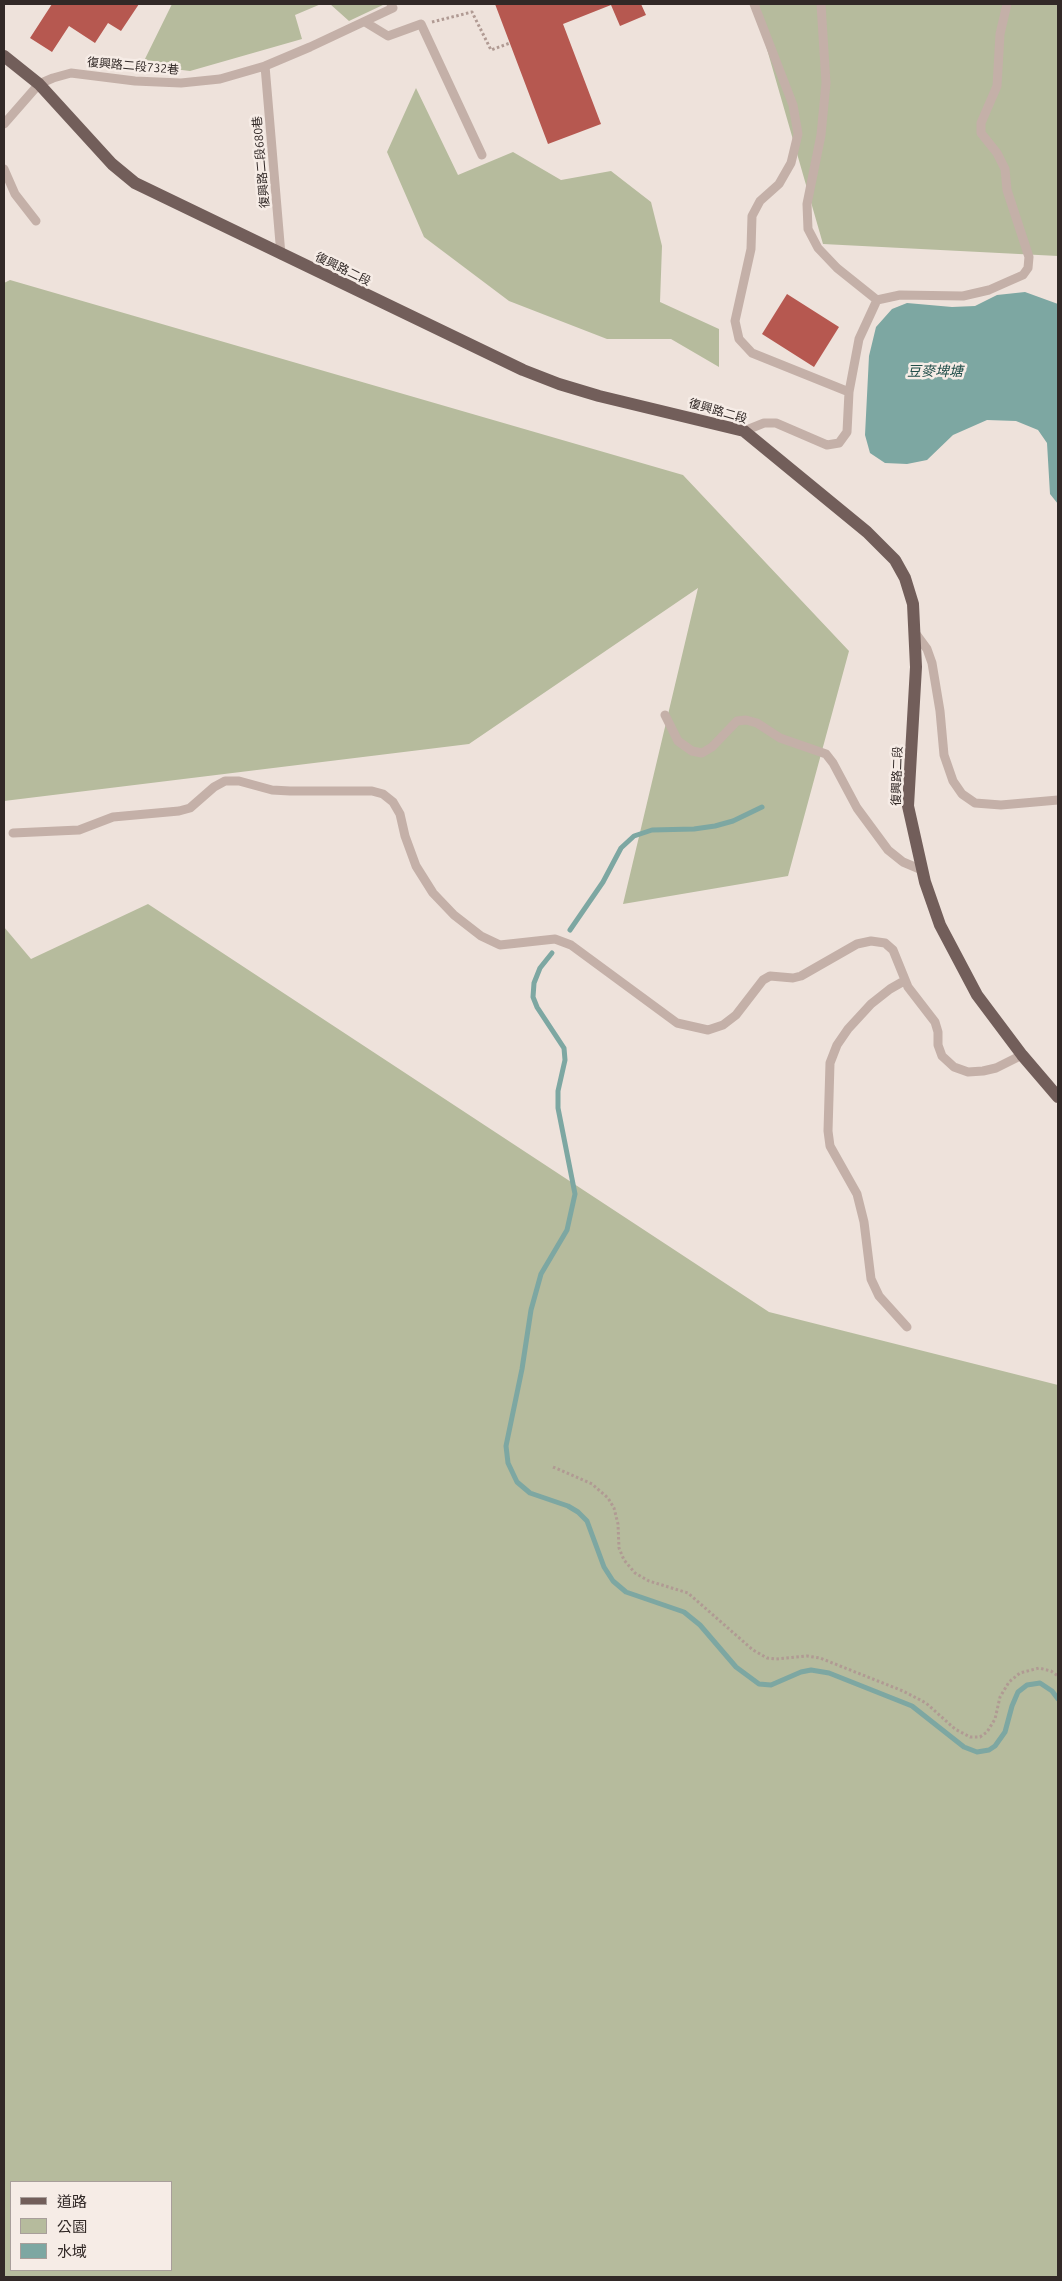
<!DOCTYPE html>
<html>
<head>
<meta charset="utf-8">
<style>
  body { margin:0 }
  #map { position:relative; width:1062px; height:2281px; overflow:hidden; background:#eee2db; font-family:Ubuntu,"Noto Sans TC",sans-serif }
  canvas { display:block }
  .frame { position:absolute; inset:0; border:5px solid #322927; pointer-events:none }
  .legend { position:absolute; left:10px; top:2181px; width:162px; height:90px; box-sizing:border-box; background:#f6ece6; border:1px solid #a89e9a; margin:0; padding:6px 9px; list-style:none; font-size:15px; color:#322927 }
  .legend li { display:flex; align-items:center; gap:10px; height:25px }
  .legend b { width:25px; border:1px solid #a89e9a }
</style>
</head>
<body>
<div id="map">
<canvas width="1062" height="2281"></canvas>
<div class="frame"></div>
<ul class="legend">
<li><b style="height:6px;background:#725e5a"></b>道路</li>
<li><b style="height:14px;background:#b6bb9d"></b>公園</li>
<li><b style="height:14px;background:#7da7a2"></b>水域</li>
</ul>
</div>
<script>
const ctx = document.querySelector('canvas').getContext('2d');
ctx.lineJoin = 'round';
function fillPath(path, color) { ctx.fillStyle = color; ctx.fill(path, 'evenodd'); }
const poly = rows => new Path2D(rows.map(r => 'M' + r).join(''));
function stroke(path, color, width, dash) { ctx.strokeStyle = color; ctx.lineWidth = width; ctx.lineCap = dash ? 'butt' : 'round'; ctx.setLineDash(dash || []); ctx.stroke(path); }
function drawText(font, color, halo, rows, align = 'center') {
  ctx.font = font + ' Ubuntu,"Noto Sans TC",sans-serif'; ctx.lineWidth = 5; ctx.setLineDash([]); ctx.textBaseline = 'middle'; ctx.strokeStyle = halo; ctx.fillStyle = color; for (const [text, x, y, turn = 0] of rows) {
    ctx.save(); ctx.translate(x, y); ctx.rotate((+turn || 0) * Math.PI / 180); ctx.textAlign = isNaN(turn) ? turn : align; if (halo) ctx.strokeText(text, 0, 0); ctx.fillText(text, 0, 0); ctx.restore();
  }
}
fillPath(poly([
  [172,4,321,4,295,15,302,39,190,71,142,65],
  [330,4,385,4,349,21],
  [754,4,1058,4,1058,256,823,244],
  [416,88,458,175,513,152,561,180,611,171,651,202,662,246,660,302,719,329,719,367,671,339,607,339,509,301,424,237,387,152],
  [10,280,683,475,849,651,788,876,623,904,698,588,469,744,4,801,4,283],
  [148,904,769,1312,1058,1385,1058,2277,4,2277,4,927,31,959],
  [171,2182,171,2270,11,2270,11,2182]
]), '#b6bb9d');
fillPath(poly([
  [1025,292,1058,304,1058,504,1050,494,1047,443,1038,430,1016,421,987,420,953,435,927,460,907,464,885,463,870,453,865,435,869,356,876,327,892,309,907,303,952,307,975,306,997,295]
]), '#7da7a2');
stroke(poly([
  [570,930,603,882,621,848,634,836,652,830,694,829,715,826,733,821,762,807],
  [552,953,540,968,534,983,533,997,537,1007,564,1048,565,1060,558,1091,558,1108,575,1194,567,1230,541,1274,531,1310,522,1369,506,1446,508,1463,517,1482,530,1493,568,1506,578,1512,587,1521,604,1567,613,1581,626,1592,684,1612,700,1625,736,1667,759,1684,771,1685,801,1672,811,1670,829,1673,912,1706,964,1747,977,1752,989,1750,995,1746,1005,1732,1012,1706,1018,1692,1027,1685,1040,1683,1052,1691,1058,1699]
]), '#7da7a2', 5);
fillPath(poly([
  [52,4,139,4,121,31,108,23,95,43,69,26,52,52,30,38],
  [495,4,641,4,646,15,620,26,611,5,563,24,601,124,548,144],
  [787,294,839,327,814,367,762,334]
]), '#b65850');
stroke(poly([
  [432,22,472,12,491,50,510,43],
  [553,1467,592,1484,608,1498,614,1508,618,1524,619,1548,624,1560,635,1573,649,1581,688,1593,753,1650,767,1658,776,1659,807,1656,820,1658,903,1691,926,1703,955,1729,970,1737,980,1737,987,1732,995,1719,1000,1697,1009,1682,1020,1673,1039,1668,1051,1671,1058,1676]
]), '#b09a93', 3, [2.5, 2.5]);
stroke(poly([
  [754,4,793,105,798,134,791,163,779,184,760,201,752,216,751,249,735,321,739,339,752,353,849,392],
  [821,4,826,83,821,135,807,204,808,229,818,248,837,268,877,300,900,295,963,296,989,290,1007,282,1023,275,1028,268,1029,257,1007,190,1005,169,997,153,981,133,981,123,997,86,1000,34,1007,4],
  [365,22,388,36,421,24,482,155],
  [265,66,281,255],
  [4,124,39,84,53,78,71,73,135,81,181,83,220,79,265,66,310,47,393,8,391,4],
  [4,169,15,194,36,221],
  [744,431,764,423,776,423,827,445,839,443,847,432,849,392,859,339,877,300],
  [916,634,927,649,932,663,940,711,944,755,953,781,962,794,975,803,1001,805,1058,800],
  [665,715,678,741,692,751,702,753,712,747,737,721,746,720,757,723,780,738,826,754,833,763,857,808,888,850,903,862,922,870],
  [13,833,79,830,113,817,179,811,190,808,214,787,225,781,239,781,272,790,290,791,372,791,383,794,393,802,400,814,405,836,416,866,433,893,454,915,481,936,500,945,555,939,571,945,677,1023,708,1030,723,1025,736,1015,763,980,770,976,793,978,801,976,857,944,871,941,885,943,893,950,908,987,935,1022,938,1032,938,1045,942,1056,954,1067,968,1072,983,1071,996,1068,1022,1055],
  [904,981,890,989,871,1004,848,1029,837,1045,830,1063,828,1131,830,1146,857,1194,864,1222,871,1279,879,1296,907,1327]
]), '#c4b0a8', 9);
stroke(poly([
  [4,56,39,84,112,164,135,183,523,370,559,384,599,396,744,431,867,532,895,560,905,578,913,604,916,667,908,806,925,882,940,925,977,995,1022,1055,1058,1097]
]), '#725e5a', 12);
drawText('12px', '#322927', '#f6ece6', [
  ["復興路二段732巷",133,66,5],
  ["復興路二段680巷",261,162,-95],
  ["復興路二段",343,269,26],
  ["復興路二段",718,411,16],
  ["復興路二段",897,776,-88]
]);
drawText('italic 14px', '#224e4a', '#f6ece6', [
  ["豆麥埤塘",935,371]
]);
</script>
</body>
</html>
